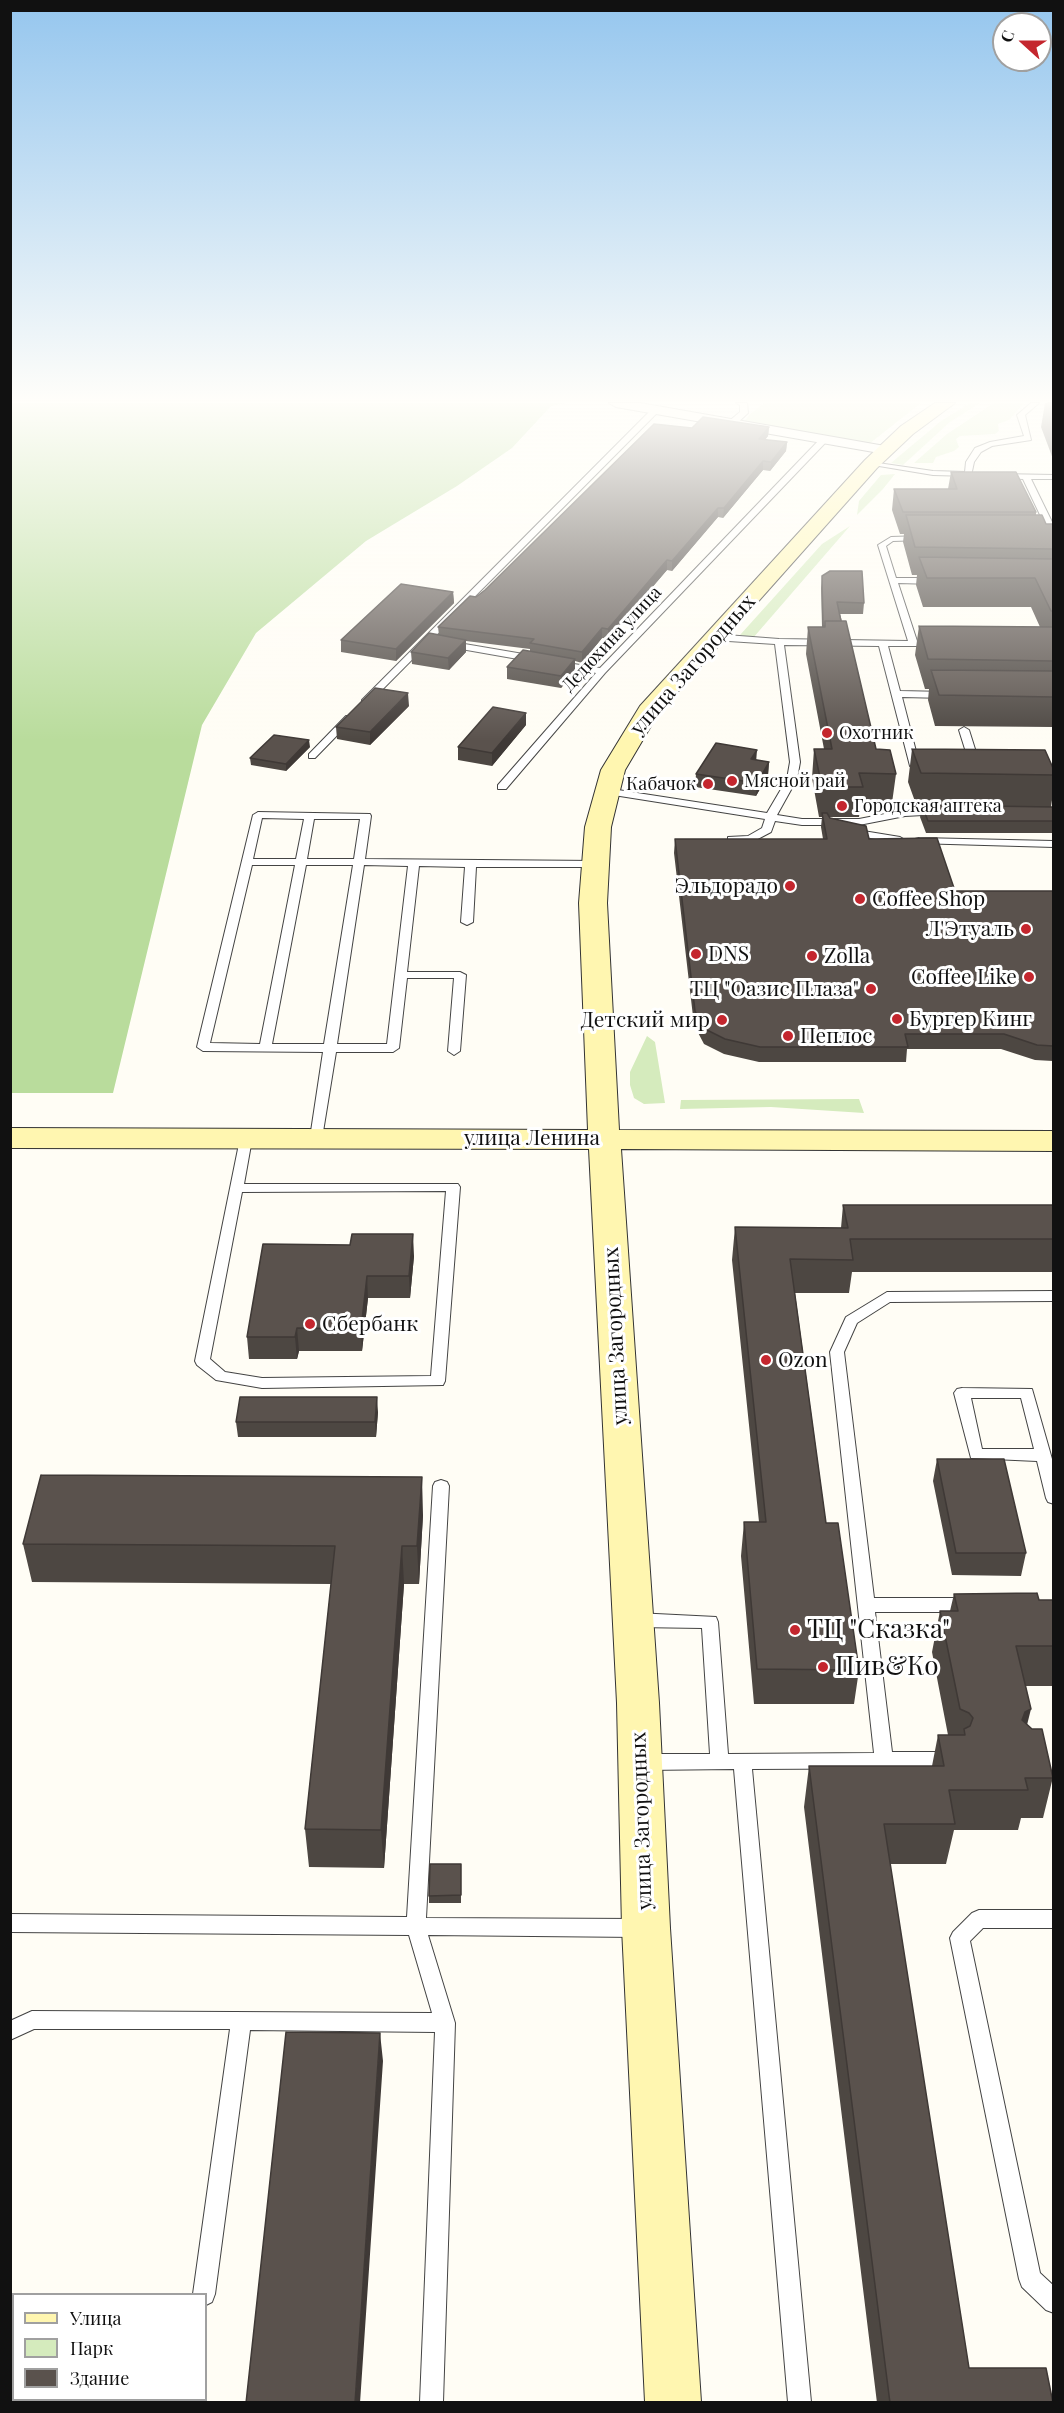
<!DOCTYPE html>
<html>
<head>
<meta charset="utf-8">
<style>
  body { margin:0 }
  #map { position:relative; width:1064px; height:2413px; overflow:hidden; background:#fffdf5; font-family:"Playfair Display",serif }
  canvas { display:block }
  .frame { position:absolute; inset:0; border:12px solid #111; pointer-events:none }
  .legend { position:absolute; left:12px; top:2293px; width:195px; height:108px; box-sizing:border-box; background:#fff; border:2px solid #a0a0a0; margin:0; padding:8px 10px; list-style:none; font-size:18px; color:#111 }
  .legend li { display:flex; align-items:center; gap:12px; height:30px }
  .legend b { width:30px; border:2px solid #a0a0a0 }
  .north { position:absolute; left:992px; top:12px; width:60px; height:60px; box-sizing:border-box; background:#fff; border:2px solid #a0a0a0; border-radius:50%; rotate:291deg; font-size:16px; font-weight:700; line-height:24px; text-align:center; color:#111 }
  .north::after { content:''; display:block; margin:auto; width:21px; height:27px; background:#c4262e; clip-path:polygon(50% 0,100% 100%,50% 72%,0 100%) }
</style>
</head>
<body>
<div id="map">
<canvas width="1064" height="2413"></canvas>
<div class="frame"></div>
<ul class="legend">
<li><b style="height:8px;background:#fff6b0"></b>Улица</li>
<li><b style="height:16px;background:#d5ebbd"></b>Парк</li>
<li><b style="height:16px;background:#5a524d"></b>Здание</li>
</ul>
<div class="north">С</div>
</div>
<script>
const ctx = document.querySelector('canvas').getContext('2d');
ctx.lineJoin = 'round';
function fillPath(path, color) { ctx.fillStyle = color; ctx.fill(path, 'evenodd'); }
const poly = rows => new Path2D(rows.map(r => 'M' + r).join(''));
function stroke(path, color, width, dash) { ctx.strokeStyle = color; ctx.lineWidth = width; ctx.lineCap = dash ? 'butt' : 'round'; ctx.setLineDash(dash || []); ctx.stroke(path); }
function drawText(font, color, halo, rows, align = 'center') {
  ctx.font = font + ' "Playfair Display",serif'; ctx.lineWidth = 6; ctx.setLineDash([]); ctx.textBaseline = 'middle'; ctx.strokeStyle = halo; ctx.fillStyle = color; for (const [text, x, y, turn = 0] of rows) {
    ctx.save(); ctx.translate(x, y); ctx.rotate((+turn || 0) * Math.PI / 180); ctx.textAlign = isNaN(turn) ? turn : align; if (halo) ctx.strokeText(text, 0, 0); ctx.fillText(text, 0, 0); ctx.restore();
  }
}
fillPath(poly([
  [765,403,921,403,869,444,744,422,750,414],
  [970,403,980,403,950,422,903,465,891,463,941,421],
  [994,403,1024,403,1009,420,998,424,999,431,995,434,960,436,956,439,959,447,954,451,936,457,933,463,914,463,947,434],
  [895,474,883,489,857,515,859,501,881,475],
  [850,526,753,638,740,635,822,544],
  [647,1036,655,1042,665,1103,644,1104,634,1098,630,1085,630,1072],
  [859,1099,864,1113,771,1107,680,1109,681,1100]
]), '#d5ebbd');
fillPath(poly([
  [10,403,566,403,551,406,512,448,457,486,366,541,256,633,202,725,113,1093,11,1093]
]), '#b9dc9c');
const service = poly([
  [736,403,747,403,748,413,734,426,728,426,728,422,740,412,740,405,736,403],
  [1031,403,1039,403,1025,415,1031,440,992,446,981,452,974,462,971,476,933,475,867,464,871,462,933,471,965,472,966,462,975,448,990,442,1024,436,1017,415,1031,403],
  [653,408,660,410,368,704,362,704,362,700,653,408],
  [821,438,828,440,605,673,506,789,498,789,498,785,596,673,554,665,554,661,600,668,821,438],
  [999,474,1054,475,1054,479,1031,479,1054,526,1054,538,1050,536,1023,479,1002,478,999,478,999,474],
  [922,536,922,540,893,541,886,546,896,578,934,578,938,581,934,584,898,583,917,641,934,641,937,642,937,646,888,646,900,691,946,692,951,695,946,698,902,697,919,763,924,766,919,769,910,766,879,646,784,645,800,762,797,779,777,815,802,819,859,819,905,810,937,809,941,810,941,814,905,816,859,825,802,825,775,821,771,832,754,841,732,842,728,841,728,837,748,836,762,828,765,819,601,793,600,791,605,788,767,813,787,779,790,762,775,644,713,640,709,637,713,634,779,639,908,641,878,545,891,537,922,536],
  [447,641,535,656,540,659,535,662,444,646,444,642,447,641],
  [346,716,354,718,315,758,309,758,309,754,346,716],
  [964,727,969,730,980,765,979,767,975,768,970,765,959,730,964,727],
  [258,812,370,814,371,816,365,859,595,861,600,864,595,867,476,867,473,922,467,925,461,922,465,867,419,866,407,972,460,972,466,975,460,1051,454,1055,448,1051,454,978,407,978,399,1048,393,1052,336,1052,322,1138,316,1142,310,1138,323,1052,203,1051,197,1047,253,815,258,812],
  [262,818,304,819,296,859,253,859,262,818],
  [314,819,360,819,354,859,307,859,314,819],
  [252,865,295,865,260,1044,210,1043,252,865],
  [306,865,353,865,324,1044,272,1044,306,865],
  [364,865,408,866,387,1044,337,1044,364,865],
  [851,829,900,837,905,840,900,843,847,834,847,830,851,829],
  [919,838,1053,841,1054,847,915,843,915,839,919,838],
  [246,1135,252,1139,244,1184,458,1184,460,1187,445,1381,443,1385,262,1388,216,1380,197,1365,195,1361,240,1139,246,1135],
  [446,1191,431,1376,262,1378,225,1372,210,1359,242,1192,446,1191],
  [1054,1291,1054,1301,890,1302,857,1323,844,1352,874,1598,968,1598,974,1600,976,1605,974,1610,968,1612,875,1612,892,1752,951,1752,957,1755,960,1760,957,1765,951,1768,752,1769,811,2402,788,2402,734,1769,644,1770,638,1767,635,1762,638,1757,644,1754,710,1754,702,1628,636,1627,630,1625,628,1620,630,1615,636,1613,716,1617,718,1622,728,1754,874,1753,830,1352,846,1317,887,1292,1054,1291],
  [962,1388,1032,1389,1054,1466,1054,1504,1048,1502,1046,1498,1037,1461,971,1458,954,1393,957,1389,962,1388],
  [971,1398,1021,1398,1034,1449,982,1449,971,1398],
  [441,1480,447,1482,449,1486,426,1918,638,1919,645,1922,648,1928,645,1934,638,1937,428,1935,455,2023,443,2402,420,2402,435,2032,250,2030,215,2294,212,2302,206,2305,206,2294,193,2294,230,2029,34,2029,10,2040,10,2021,32,2011,432,2013,409,1935,10,1932,10,1914,407,1917,433,1486,435,1482,441,1480],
  [979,1910,1054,1910,1054,1928,983,1928,970,1941,1040,2273,1054,2286,1054,2313,1046,2310,1022,2287,1019,2279,950,1938,953,1932,972,1913,979,1910],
  [178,2400,201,2400,202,2402,179,2402,178,2400]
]);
const minor = poly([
  [609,403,640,403,885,446,892,450,885,454,616,407,609,403]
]);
const secondary = poly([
  [935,403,955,403,913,434,877,468,658,714,625,770,611,827,607,903,619,1130,1054,1131,1054,1151,621,1149,659,1703,670,1928,701,2402,645,2402,622,1928,617,1703,589,1149,10,1148,10,1128,588,1130,579,903,585,827,601,770,640,706,865,460,901,426,935,403]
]);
stroke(service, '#444', 2);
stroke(minor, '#444', 2);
stroke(secondary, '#333', 2);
fillPath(service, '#fff');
fillPath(minor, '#fff');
fillPath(secondary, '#fff6b0');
fillPath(poly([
  [1045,403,1053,403,1053,459,1041,427],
  [769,427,768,436,765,440,787,442,786,451,770,471,763,470,723,518,718,517,672,571,667,570,608,639,602,638,582,663,575,661,575,671,561,688,507,679,507,667,530,651,530,649,466,641,466,652,449,670,412,664,411,652,439,635,438,627,476,597,692,428],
  [951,472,1036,512,1036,515,1046,524,1053,524,1053,727,935,726,928,700,929,689,925,689,915,655,919,626,1040,627,1031,607,923,607,916,585,917,575,912,575,903,542,904,534,900,534,892,510,894,489,948,489],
  [822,576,864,603,863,614,840,614,876,749,896,774,892,803,861,803,859,817,829,817,830,818,869,839,955,891,1053,891,1053,1061,1035,1060,1001,1049,907,1049,906,1062,759,1062,724,1054,704,1044,694,1025,674,853,675,839,823,839,821,827,822,817,819,817,812,778,814,749,824,749,806,654,808,627,822,627,821,588],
  [453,592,454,603,396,661,341,652,341,640],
  [409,706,370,745,337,739,336,727],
  [526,725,492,766,458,760,458,747],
  [310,747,286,771,251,765,250,758],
  [912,749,1053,768,1053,793,1051,807,1053,807,1053,833,926,833,920,817,922,807,917,807,908,782],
  [756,760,769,762,768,775,756,796,695,787,696,774],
  [843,1205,1053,1205,1053,1272,852,1272,849,1293,795,1293,826,1523,859,1670,854,1704,754,1704,741,1556,744,1522,759,1522,732,1260,735,1227,841,1228],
  [263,1244,414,1256,410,1298,368,1298,362,1351,299,1351,297,1359,249,1359,247,1337],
  [378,1412,376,1437,238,1437,236,1422],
  [937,1459,1026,1553,1021,1576,952,1575,933,1481],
  [423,1515,419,1584,404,1584,384,1868,309,1867,305,1829,331,1584,32,1582,23,1544],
  [954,1594,1039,1600,1053,1600,1053,1686,1026,1686,1027,1725,1053,1777,1043,1818,1021,1818,1018,1830,954,1830,946,1864,890,1864,969,2368,1053,2403,877,2403,804,1807,809,1766,932,1766,938,1735,948,1735,932,1652,940,1611,950,1611],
  [461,1864,461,1903,429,1903,429,1896]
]), '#4d4742');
fillPath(poly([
  [769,427,768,436,758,448,759,439],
  [787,442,786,451,770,471,771,462],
  [763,461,763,470,723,518,724,508],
  [718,508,718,517,672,571,672,561],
  [667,560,667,570,608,639,608,629],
  [453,592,454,603,396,661,396,649],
  [602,628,602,638,582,663,582,652],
  [466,640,466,652,449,670,448,658],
  [575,659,575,671,561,688,561,676],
  [408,693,409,706,370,745,370,732],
  [526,713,526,725,492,766,492,753],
  [309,740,310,747,286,771,286,764],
  [757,750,756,763,751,759],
  [769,762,768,775,756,796,757,783],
  [413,1234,414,1256,410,1298,409,1276],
  [367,1276,368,1298,362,1351,361,1329],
  [297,1328,299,1351,297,1359,295,1337],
  [377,1397,378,1412,376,1437,375,1422],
  [422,1477,423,1515,419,1584,417,1546],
  [402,1546,404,1584,384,1868,381,1830],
  [1031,1709,1021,1749,1022,1720,1025,1712],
  [380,2033,383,2061,360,2403,355,2403]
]), '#3f3936');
const building = poly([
  [1048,403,1053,403,1053,417,1048,403],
  [703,417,769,427,759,439,787,442,771,462,763,461,724,508,718,508,672,561,667,560,608,629,602,628,582,652,530,643,534,639,438,627,470,596,476,597,485,590,654,424,692,428,703,417],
  [951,472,1016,472,1036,512,903,512,894,489,957,489,951,472],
  [906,515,1042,515,1046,524,1053,524,1053,549,915,547,906,515],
  [919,557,1053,559,1053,611,1051,611,1035,578,927,578,919,557],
  [830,571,862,571,864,603,837,602,841,621,825,621,825,626,823,626,822,576,830,571],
  [401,584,453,592,396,649,341,640,401,584],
  [825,621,846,621,876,749,890,750,896,774,859,773,863,787,822,787,814,749,832,749,808,627,825,627,825,621],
  [919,626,1053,627,1053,661,928,659,919,626],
  [429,633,466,640,448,658,411,652,429,633],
  [523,650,575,659,561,676,507,667,523,650],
  [931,670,1053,671,1053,697,939,695,931,670],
  [375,688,408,693,370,732,336,727,375,688],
  [493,707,526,713,492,753,458,747,493,707],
  [274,735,309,740,286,764,250,758,274,735],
  [716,743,757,750,751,759,769,762,757,783,696,774,716,743],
  [912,749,1045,750,1053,768,1053,775,921,773,912,749],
  [922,805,1053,807,1053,821,928,821,922,805],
  [822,813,827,813,830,818,866,826,869,839,937,838,955,891,1053,891,1053,1046,1037,1045,1004,1034,905,1034,908,1047,760,1047,725,1039,705,1029,695,1011,675,839,827,839,822,813],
  [843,1205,1053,1205,1053,1239,850,1239,853,1260,790,1259,826,1523,838,1523,859,1670,757,1669,744,1522,766,1522,735,1227,848,1228,843,1205],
  [352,1234,413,1234,409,1276,367,1276,361,1329,297,1328,295,1337,247,1337,263,1244,350,1245,352,1234],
  [240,1397,377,1397,375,1422,236,1422,240,1397],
  [937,1459,1004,1459,1026,1553,956,1553,937,1459],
  [41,1475,422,1477,417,1546,402,1546,381,1830,305,1829,335,1546,23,1544,41,1475],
  [1037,1593,1039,1600,1053,1600,1053,1646,1016,1646,1031,1709,1025,1712,1022,1720,1032,1729,1042,1729,1053,1778,1025,1778,1028,1790,949,1790,955,1824,884,1824,969,2368,1046,2368,1053,2403,890,2403,809,1766,944,1766,938,1735,965,1735,964,1729,970,1726,973,1718,969,1713,960,1709,940,1611,958,1611,954,1594,1037,1593],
  [430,1864,461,1864,461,1895,429,1896,430,1864],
  [286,2032,380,2033,355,2403,246,2403,286,2032]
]);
fillPath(building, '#5a524d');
stroke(building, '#3f3936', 1.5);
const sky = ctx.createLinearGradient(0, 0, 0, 741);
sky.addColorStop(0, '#95c6ee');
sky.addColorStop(0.54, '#fffefa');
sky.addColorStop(1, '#fffefa00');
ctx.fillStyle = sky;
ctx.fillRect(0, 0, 1064, 741);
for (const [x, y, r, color] of [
  [827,733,6,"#c4262e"],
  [732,781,6,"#c4262e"],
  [708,784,6,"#c4262e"],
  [842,806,6,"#c4262e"],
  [790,886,6,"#c4262e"],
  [860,899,6,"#c4262e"],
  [1026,929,6,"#c4262e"],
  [696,954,6,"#c4262e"],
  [812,956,6,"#c4262e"],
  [1029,977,6,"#c4262e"],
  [871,989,6,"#c4262e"],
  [897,1019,6,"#c4262e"],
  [722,1020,6,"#c4262e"],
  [788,1036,6,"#c4262e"],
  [310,1324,6,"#c4262e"],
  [766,1360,6,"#c4262e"],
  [795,1630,6,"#c4262e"],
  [823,1667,6,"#c4262e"]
]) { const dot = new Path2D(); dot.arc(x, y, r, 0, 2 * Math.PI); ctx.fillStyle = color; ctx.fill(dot); stroke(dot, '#fff', 2); }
drawText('18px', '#111', '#fff', [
  ["Дедюхина улица",612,639,-47]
]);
drawText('18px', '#111', '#fff', [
  ["Охотник",839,733],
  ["Мясной рай",744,781],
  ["Кабачок",696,784,"right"],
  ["Городская аптека",854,806]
], 'left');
drawText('21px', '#111', '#fff', [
  ["улица Загородных",693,665,-49],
  ["улица Ленина",532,1138],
  ["улица Загородных",616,1336,-93],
  ["улица Загородных",642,1821,-92]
]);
drawText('21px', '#111', '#fff', [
  ["Эльдорадо",778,886,"right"],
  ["Coffee Shop",872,899],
  ["Л'Этуаль",1014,929,"right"],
  ["DNS",708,954],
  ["Zolla",824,956],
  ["Coffee Like",1017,977,"right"],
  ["ТЦ \"Оазис Плаза\"",859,989,"right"],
  ["Бургер Кинг",909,1019],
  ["Детский мир",710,1020,"right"],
  ["Пеплос",800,1036],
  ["Сбербанк",322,1324],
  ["Ozon",778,1360]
], 'left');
drawText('26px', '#111', '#fff', [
  ["ТЦ \"Сказка\"",807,1630],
  ["Пив&Ко",835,1667]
], 'left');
</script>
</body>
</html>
